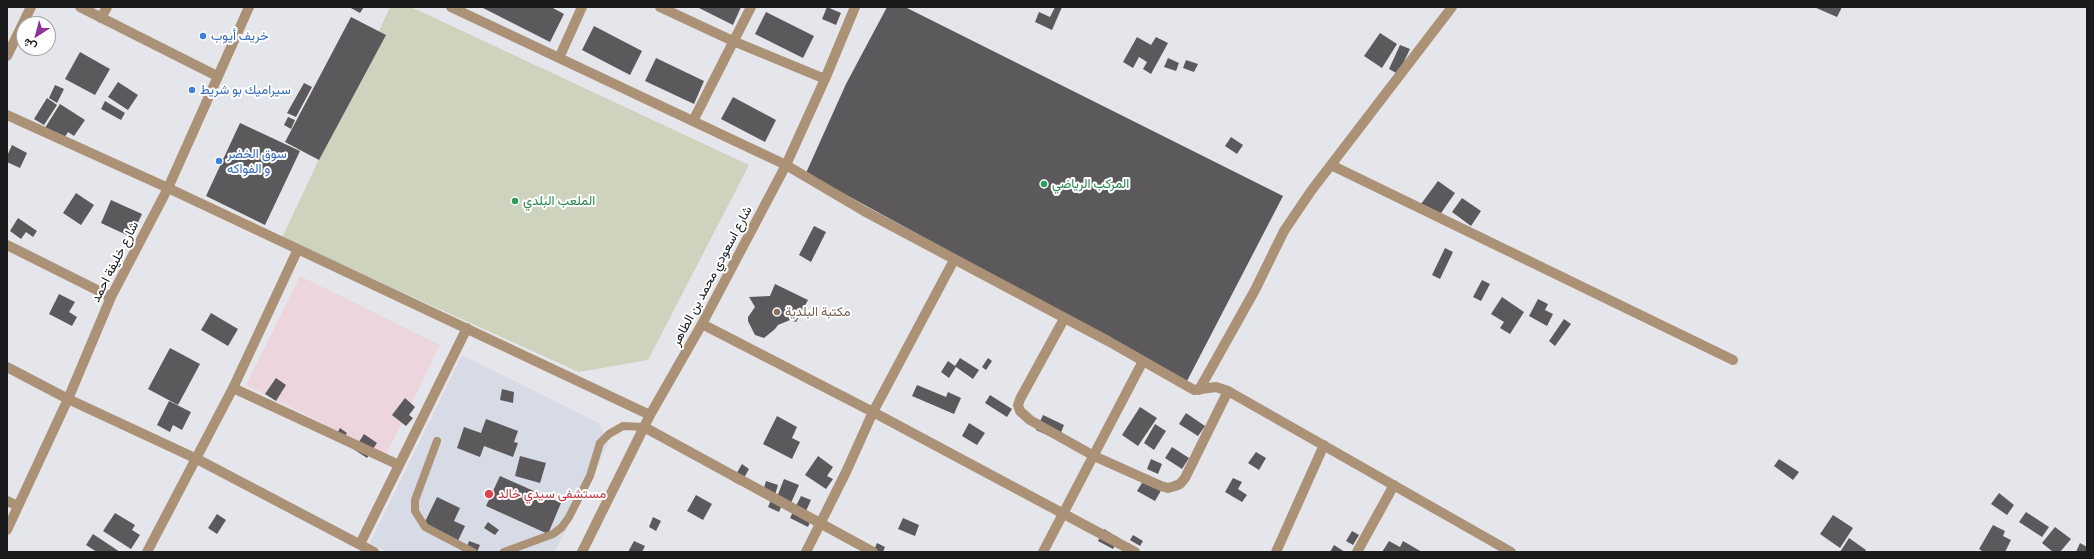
<!DOCTYPE html>
<html>
<head>
<meta charset="utf-8">
<style>
  body { margin:0 }
  #map { position:relative; width:2094px; height:559px; overflow:hidden; background:#e5e6eb; font-family:Cabin,Vazirmatn,sans-serif }
  canvas { display:block }
  .frame { position:absolute; inset:0; border:8px solid #191a1c; pointer-events:none }
  .north { position:absolute; left:16px; top:16px; width:40px; height:40px; box-sizing:border-box; background:#fff; border:1px solid #a3a3a4; border-radius:50%; rotate:216deg; font-size:11px; font-weight:700; line-height:16px; text-align:center; color:#191a1c }
  .north::after { content:''; display:block; margin:auto; width:14px; height:18px; background:#91329b; clip-path:polygon(50% 0,100% 100%,50% 72%,0 100%) }
</style>
</head>
<body>
<div id="map">
<canvas width="2094" height="559"></canvas>
<div class="frame"></div>
<div class="north">ش</div>
</div>
<script>
const ctx = document.querySelector('canvas').getContext('2d');
ctx.lineJoin = 'round';
function fillPath(path, color) { ctx.fillStyle = color; ctx.fill(path, 'evenodd'); }
const poly = rows => new Path2D(rows.map(r => 'M' + r).join(''));
function stroke(path, color, width, dash) { ctx.strokeStyle = color; ctx.lineWidth = width; ctx.lineCap = dash ? 'butt' : 'round'; ctx.setLineDash(dash || []); ctx.stroke(path); }
function drawText(font, color, halo, rows, align = 'center') {
  ctx.font = font + ' Cabin,Vazirmatn,sans-serif'; ctx.lineWidth = 4; ctx.setLineDash([]); ctx.textBaseline = 'middle'; ctx.strokeStyle = halo; ctx.fillStyle = color; for (const [text, x, y, turn = 0] of rows) {
    ctx.save(); ctx.translate(x, y); ctx.rotate((+turn || 0) * Math.PI / 180); ctx.textAlign = isNaN(turn) ? turn : align; if (halo) ctx.strokeText(text, 0, 0); ctx.fillText(text, 0, 0); ctx.restore();
  }
}
fillPath(poly([
  [462,355,599,423,608,444,555,552,388,552,370,543]
]), '#d7dbe6');
fillPath(poly([
  [300,276,440,345,386,455,246,385]
]), '#edd5de');
fillPath(poly([
  [390,7,411,7,749,165,648,360,579,372,282,238]
]), '#cdd3bc');
fillPath(poly([
  [349,7,364,7,360,13],
  [481,7,551,7,564,14,550,42],
  [697,7,741,7,733,25],
  [827,7,841,13,836,25,822,19],
  [887,7,905,7,1283,196,1187,381,806,173,846,84],
  [1055,7,1062,7,1052,30,1035,22,1039,12,1050,17],
  [1814,7,1842,7,1837,17],
  [766,12,814,36,803,58,755,34],
  [351,17,386,35,319,160,285,142],
  [594,26,642,51,630,75,582,50],
  [1380,33,1397,44,1382,68,1364,56],
  [1137,37,1151,45,1156,37,1168,43,1151,74,1143,69,1147,62,1139,57,1133,68,1123,62],
  [1400,45,1410,49,1398,74,1389,69],
  [80,52,110,69,95,95,65,79],
  [656,58,704,81,694,104,645,81],
  [1168,58,1179,63,1176,71,1164,67],
  [1186,60,1198,64,1194,72,1183,68],
  [118,82,138,95,128,110,108,97],
  [304,83,312,87,296,117,287,113],
  [55,85,64,89,57,103,49,98],
  [733,97,776,120,765,142,721,119],
  [47,98,57,105,44,125,34,119],
  [105,101,125,113,121,120,101,109],
  [60,104,85,120,74,136,68,132,61,143,43,131],
  [288,117,295,120,291,129,284,125],
  [240,123,300,151,265,225,206,196],
  [1231,137,1243,145,1237,154,1225,146],
  [12,145,27,153,20,168,7,162,7,156],
  [1438,181,1455,193,1439,216,1421,204],
  [76,193,94,205,81,225,63,213],
  [1462,198,1481,211,1471,226,1452,212],
  [111,200,142,214,131,237,101,223],
  [18,218,37,231,33,237,26,232,21,239,10,231],
  [814,226,826,232,811,262,799,255],
  [1445,248,1453,252,1440,279,1432,275],
  [1482,280,1490,284,1481,301,1473,297],
  [775,284,808,300,796,322,790,320,778,325,775,329,764,338,755,335,748,321,748,317,755,307,749,297,770,296],
  [59,294,75,302,69,312,77,317,72,326,49,314],
  [1502,297,1524,312,1510,334,1500,328,1504,322,1491,314],
  [1538,299,1548,304,1545,310,1553,314,1547,326,1529,316],
  [211,313,238,329,228,346,201,330],
  [1564,319,1571,324,1555,346,1549,341],
  [170,348,200,364,178,405,148,389],
  [960,358,979,370,973,379,956,367,949,378,941,372,948,361,955,366],
  [988,358,992,361,986,370,982,367],
  [276,378,286,385,276,401,265,394],
  [917,385,946,397,948,392,961,398,954,414,912,396],
  [502,389,514,392,513,403,500,400],
  [990,395,1012,409,1007,417,985,403],
  [405,398,415,407,409,415,413,418,406,426,392,415],
  [169,401,191,412,182,430,173,425,170,432,157,425],
  [1140,407,1157,418,1138,446,1122,435],
  [1186,413,1205,426,1198,436,1179,424],
  [1043,415,1064,425,1058,440,1036,430],
  [777,416,797,427,792,438,800,442,792,459,763,444],
  [486,419,518,431,514,442,518,443,513,457,484,446,480,457,457,448,464,427,481,433],
  [969,423,985,433,977,445,962,436],
  [1155,424,1166,431,1154,450,1144,443],
  [340,428,347,433,344,437,357,445,364,434,377,443,367,458,335,437],
  [1172,447,1189,458,1182,469,1165,458],
  [1256,452,1266,458,1259,470,1248,463],
  [520,456,546,463,540,483,515,476],
  [818,456,833,467,827,476,833,479,826,489,805,475],
  [1151,459,1162,464,1158,474,1147,469],
  [1779,459,1799,472,1793,480,1774,466],
  [742,464,749,469,740,485,732,481],
  [500,476,561,503,548,534,486,506],
  [1145,478,1163,487,1155,501,1137,491],
  [1233,478,1242,482,1238,489,1247,495,1242,502,1225,492],
  [784,479,799,485,791,503,784,500,779,512,768,507,773,495,777,497],
  [766,481,778,485,775,495,763,491],
  [1999,493,2014,505,2007,515,1991,504],
  [696,495,712,504,703,520,687,511],
  [801,496,811,500,806,511,813,515,808,527,790,518],
  [437,497,460,508,454,521,465,526,456,545,422,528],
  [2026,512,2049,527,2042,537,2019,522],
  [115,513,135,525,132,530,140,535,131,549,103,531],
  [217,514,226,520,217,534,208,528],
  [1833,515,1853,528,1840,548,1820,534],
  [653,517,661,521,656,531,649,527],
  [903,518,919,525,915,536,898,529],
  [488,522,499,530,495,535,484,528],
  [1993,525,2005,531,2003,536,2011,540,2005,552,1984,552,1979,549],
  [2055,527,2071,539,2060,552,2053,552,2042,543],
  [1104,529,1119,538,1113,549,1098,541],
  [1352,531,1359,535,1353,545,1346,541],
  [93,534,120,552,97,552,86,545],
  [1133,535,1143,541,1140,546,1130,540],
  [1849,538,1866,550,1865,552,1840,552],
  [469,541,480,545,477,552,465,552],
  [634,541,645,546,642,552,628,552],
  [1389,541,1400,547,1403,541,1422,552,1382,552],
  [877,543,885,547,883,552,874,550],
  [2080,543,2087,547,2087,552,2076,552],
  [1334,545,1345,552,1330,552]
]), '#5b595c');
stroke(poly([
  [437,441,415,500,415,511,425,527,473,552],
  [504,552,553,534,562,527,569,517,590,476,600,443,609,434,623,426,644,427]
]), '#ab9176', 8);
stroke(poly([
  [80,7,217,76],
  [451,7,786,165,864,211,1108,341,1187,386,1194,390,1216,387,1228,391,1511,552],
  [660,7,733,41,825,79],
  [101,18,107,7],
  [7,56,31,7],
  [559,58,582,7],
  [7,115,168,188,650,415],
  [693,121,751,7],
  [1331,165,1733,360],
  [7,245,111,297],
  [1064,319,1020,399,1018,405,1020,411,1030,420,1094,456,1161,486,1168,488,1175,486,1180,484,1185,478,1228,391],
  [702,324,873,412,1135,552],
  [7,367,68,399,197,459,374,552],
  [233,388,399,465],
  [1199,390,1255,290,1284,231,1311,191,1452,7],
  [644,427,873,552],
  [7,501,18,506],
  [7,530,68,399,111,297,168,188,249,7],
  [360,544,467,328],
  [147,552,233,388,298,249],
  [582,552,650,415,702,324,786,165,825,79,855,7],
  [806,552,846,472,873,412,954,260],
  [1043,552,1143,361],
  [1276,552,1324,445],
  [1357,552,1394,485]
]), '#ab9176', 10);
for (const [x, y, r, color] of [
  [203,36,4,"#3f7fe0"],
  [192,90,4,"#3f7fe0"],
  [219,161,4,"#3f7fe0"],
  [1044,184,4,"#2e9e5b"],
  [515,201,4,"#2e9e5b"],
  [777,312,4,"#8d6e63"],
  [489,494,5,"#e0444e"]
]) { const dot = new Path2D(); dot.arc(x, y, r, 0, 2 * Math.PI); ctx.fillStyle = color; ctx.fill(dot); stroke(dot, '#fff', 1.5); }
drawText('13px', '#366cbe', '#fff', [
  ["خريف أيوب",211,36],
  ["سيراميك بو شريط",200,90],
  ["سوق الخضر",227,154],
  ["و الفواكه",227,169]
], 'left');
drawText('13px', '#27864d', '#fff', [
  ["المركب الرياضي",1052,184],
  ["الملعب البلدي",523,201]
], 'left');
drawText('13px', '#191a1c', '#fff', [
  ["شارع خليفة احمد",115,262,-63],
  ["شارع اسعودي محمد بن الطاهر",712,276,-62]
]);
drawText('13px', '#785e54', '#fff', [
  ["مكتبة البلدية",785,312]
], 'left');
drawText('13px', '#be3a42', '#fff', [
  ["مستشفى سيدي خالد",498,494]
], 'left');
</script>
</body>
</html>
